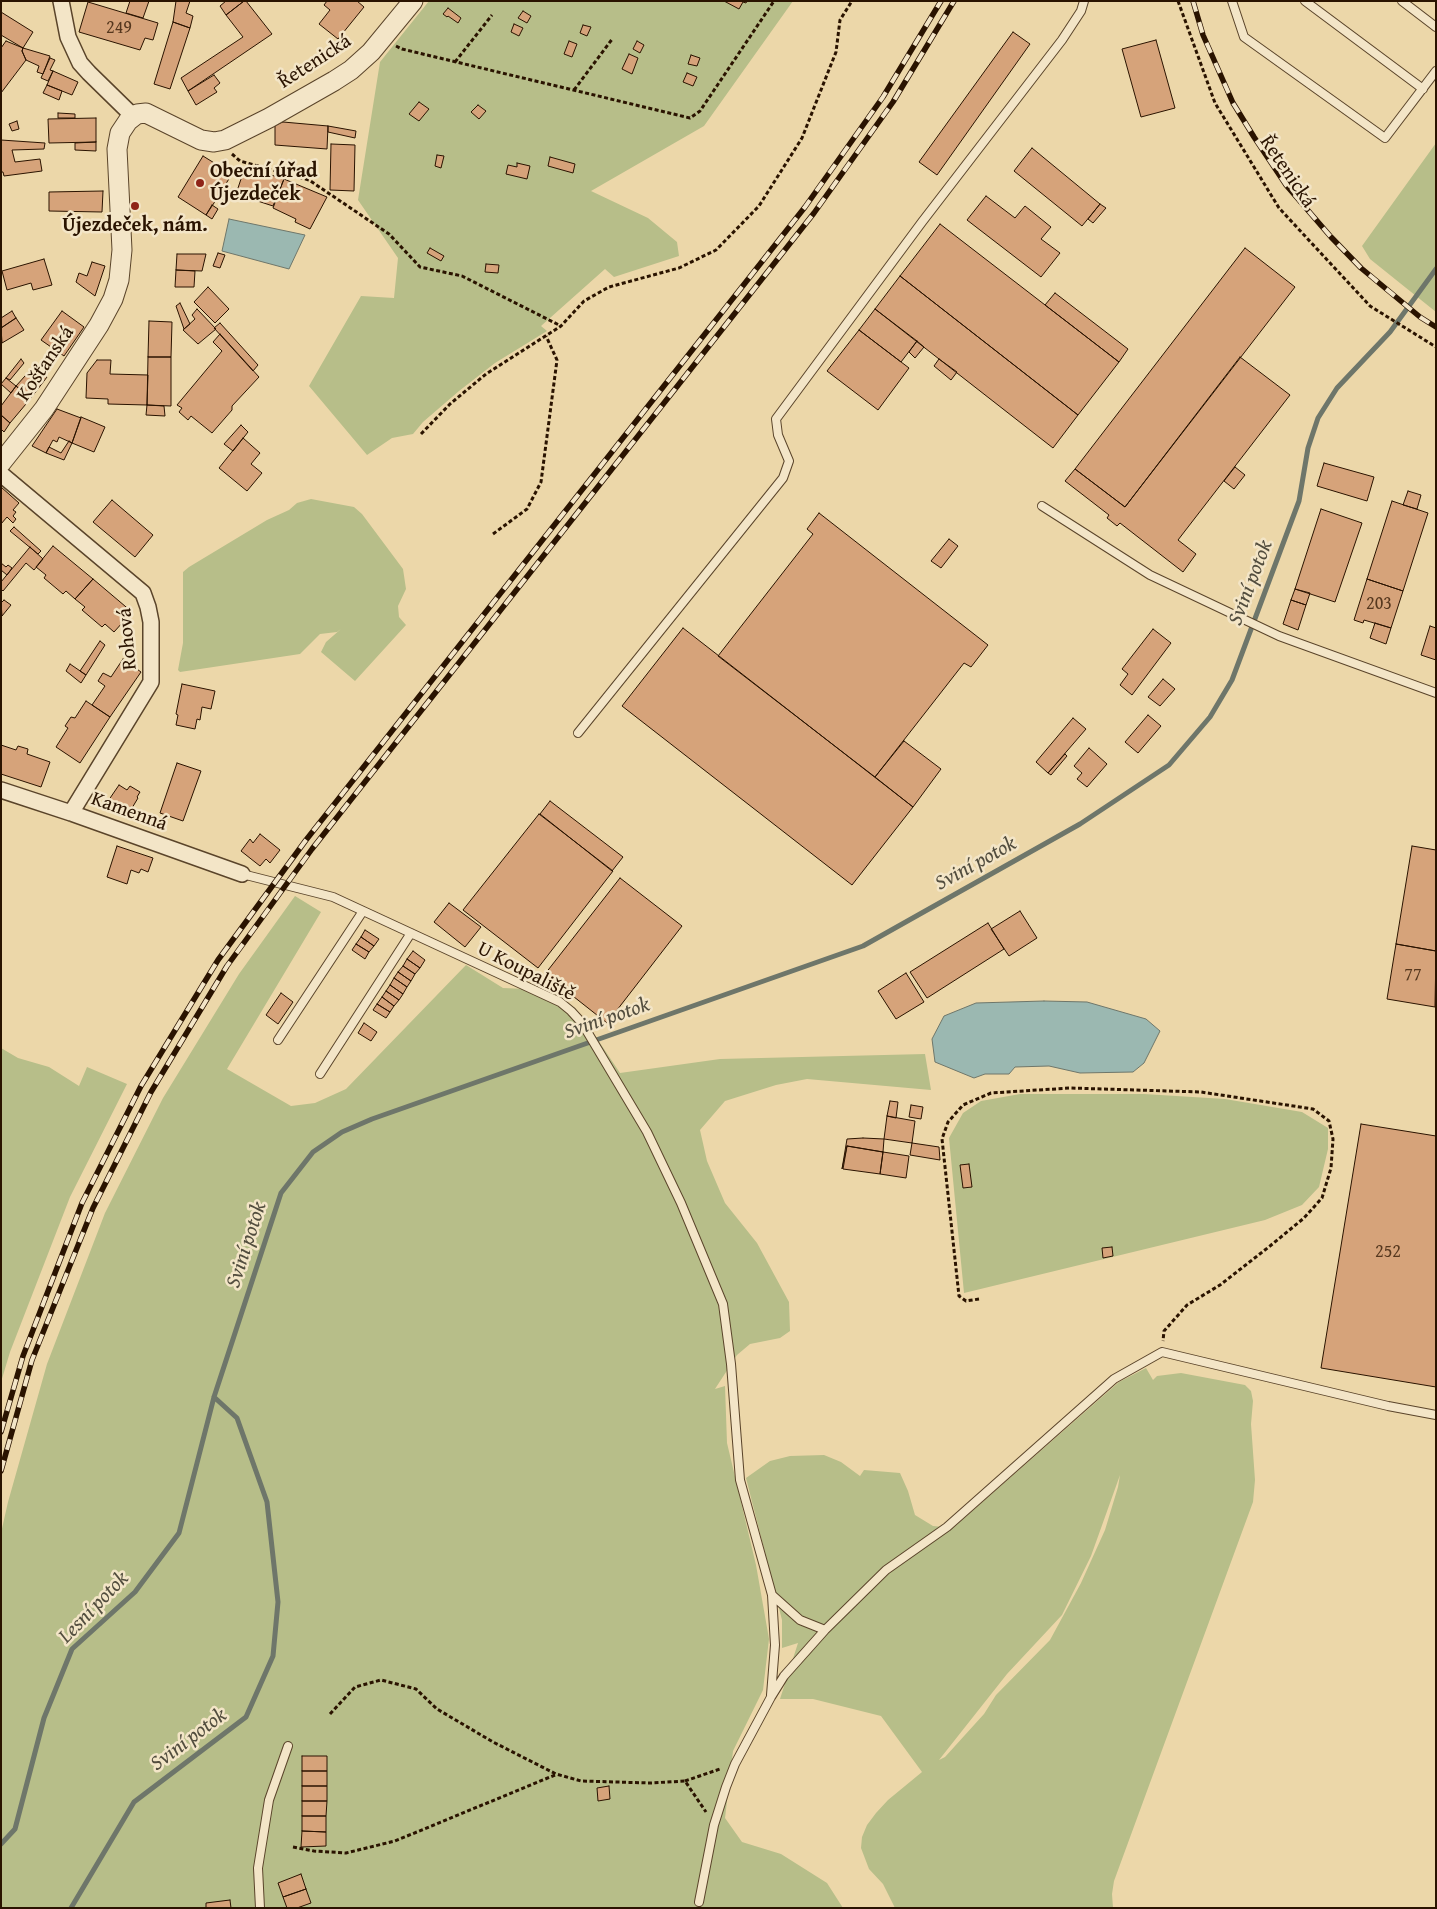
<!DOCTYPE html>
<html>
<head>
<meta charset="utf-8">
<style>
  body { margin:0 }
  #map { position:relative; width:1437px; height:1909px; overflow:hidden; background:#ecd7a9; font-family:"Gentium Book Plus",serif }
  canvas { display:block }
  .frame { position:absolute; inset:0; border:2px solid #2a1300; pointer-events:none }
</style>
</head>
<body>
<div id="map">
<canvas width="1437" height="1909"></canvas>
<div class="frame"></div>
</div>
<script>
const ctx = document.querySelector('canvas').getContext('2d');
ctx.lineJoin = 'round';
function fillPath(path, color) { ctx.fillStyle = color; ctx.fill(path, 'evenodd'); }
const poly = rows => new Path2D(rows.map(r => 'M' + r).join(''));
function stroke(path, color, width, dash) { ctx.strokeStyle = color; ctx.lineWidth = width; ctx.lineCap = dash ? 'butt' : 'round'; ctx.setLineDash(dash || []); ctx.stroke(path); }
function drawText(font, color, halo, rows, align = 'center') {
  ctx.font = font + ' "Gentium Book Plus",serif'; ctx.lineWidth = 5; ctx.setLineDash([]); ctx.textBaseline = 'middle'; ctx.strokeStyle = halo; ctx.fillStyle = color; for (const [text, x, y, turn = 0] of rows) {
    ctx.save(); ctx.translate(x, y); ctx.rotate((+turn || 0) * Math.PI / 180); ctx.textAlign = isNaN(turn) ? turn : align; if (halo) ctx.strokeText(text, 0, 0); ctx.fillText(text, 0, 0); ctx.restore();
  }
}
fillPath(poly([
  [429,1,793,1,704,126,591,191,648,218,677,242,679,256,614,277,605,269,541,326,547,331,495,363,459,391,423,422,413,434,392,438,367,455,309,386,361,296,394,298,398,258,358,200,380,62],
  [1436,143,1436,312,1370,259,1362,246],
  [311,499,354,507,362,514,403,569,406,589,398,606,399,617,406,625,355,681,321,652,326,642,341,629,337,632,320,634,300,654,180,672,178,670,183,643,183,572,189,567,267,520,289,510,297,503],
  [295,896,321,912,227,1069,291,1106,315,1103,346,1089,466,965,503,988,550,990,575,1008,592,1031,620,1073,720,1059,925,1054,931,1090,807,1079,776,1085,725,1101,700,1130,707,1161,725,1203,757,1243,789,1302,790,1331,780,1338,750,1344,737,1355,715,1389,725,1386,727,1443,756,1565,769,1639,763,1690,733,1751,725,1818,742,1842,781,1854,827,1883,843,1908,1,1908,1,1533,8,1502,47,1364,105,1213,163,1098,239,974],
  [1,1048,18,1058,49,1067,79,1086,87,1067,127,1084,70,1197,10,1352,1,1382],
  [1020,1094,1144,1094,1225,1099,1302,1112,1328,1128,1328,1149,1319,1187,1302,1205,1265,1220,964,1293,949,1138,963,1113,981,1101],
  [1146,1368,1153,1380,1157,1376,1181,1373,1245,1385,1251,1391,1253,1401,1251,1424,1255,1480,1253,1502,1114,1881,1112,1894,1113,1908,895,1908,883,1884,869,1869,861,1848,862,1837,867,1825,876,1813,888,1800,922,1772,881,1716,813,1699,780,1699,798,1643,782,1648,782,1620,746,1478,770,1461,790,1456,824,1455,841,1462,860,1476,864,1470,900,1473,908,1491,915,1515,933,1526,953,1528,1119,1382],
  [1120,1475,1118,1487,1105,1530,1081,1583,1050,1640,996,1695,984,1714,945,1757,939,1760,1007,1674,1062,1615,1091,1556]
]), '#b7be89');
const water = poly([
  [229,219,305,235,289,269,222,251,229,219],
  [1044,1001,1087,1002,1146,1019,1160,1031,1144,1063,1133,1072,1080,1073,1049,1066,1015,1067,1009,1074,985,1074,974,1078,935,1062,932,1039,944,1016,976,1003,1044,1001]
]);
fillPath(water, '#9bb8b1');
stroke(water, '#6e766a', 1);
stroke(poly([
  [1,1844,15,1829,44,1718,72,1649,135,1592,179,1533,214,1397,281,1193,313,1152,342,1132,372,1119,863,946,1080,824,1169,765,1210,717,1232,680,1299,501,1308,448,1318,418,1337,388,1390,332,1436,269],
  [71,1908,134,1802,246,1717,273,1656,278,1602,267,1502,237,1418,214,1397]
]), '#6e766a', 5);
const building = poly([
  [130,1,149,1,143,18,126,13,130,1],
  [176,1,190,1,186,13,193,16,190,28,173,22,176,1],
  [226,1,244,1,226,15,220,6,226,1],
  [244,1,246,1,272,34,188,91,181,78,243,37,226,15,244,1],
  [327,1,357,1,364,7,338,39,319,24,330,10,324,5,327,1],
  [724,1,747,1,746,3,743,2,739,9,724,1],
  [88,2,158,23,153,40,145,38,140,50,79,32,88,2],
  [448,8,461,18,458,23,448,16,447,17,443,14,448,8],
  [523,11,531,16,527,23,518,18,523,11],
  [1,12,33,32,23,48,1,35,1,12],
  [173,22,190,28,170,89,154,84,173,22],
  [514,24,523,28,519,36,511,32,514,24],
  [583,25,591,27,587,36,580,33,583,25],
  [1013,32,1030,44,937,175,919,162,1013,32],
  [1156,40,1175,108,1141,117,1122,49,1156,40],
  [6,41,23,48,22,51,26,60,1,93,1,48,6,41],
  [569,41,577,44,572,57,564,54,569,41],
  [637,41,644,45,640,53,633,49,637,41],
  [23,48,50,56,43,74,37,72,39,66,26,60,22,51,23,48],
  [629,54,638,58,632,74,622,69,629,54],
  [691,55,700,58,697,66,688,64,691,55],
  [50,58,55,60,50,70,53,71,48,81,41,78,50,58],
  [53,71,78,82,72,95,47,85,53,71],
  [687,73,697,77,693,86,683,82,687,73],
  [214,75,220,83,214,88,217,92,196,105,188,91,214,75],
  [47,85,62,91,59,100,43,93,47,85],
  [419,102,429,109,419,121,409,114,419,102],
  [478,105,486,111,479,119,471,112,478,105],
  [58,113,75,114,75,118,58,118,58,113],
  [96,118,96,142,49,143,48,119,96,118],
  [17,121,19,129,12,131,9,124,17,121],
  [283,122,328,126,327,149,275,145,275,125,283,122],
  [328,126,356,131,355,138,328,132,328,126],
  [1,140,45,143,44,149,12,150,15,162,40,159,42,171,4,176,3,172,1,172,1,140],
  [96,142,96,151,75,150,75,143,96,142],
  [331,144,355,145,354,191,330,190,331,144],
  [1032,148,1100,204,1082,226,1014,171,1032,148],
  [437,155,444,156,441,168,435,166,437,155],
  [203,156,232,174,222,190,227,193,221,203,216,200,206,215,178,197,203,156],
  [550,157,575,164,573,173,548,166,550,157],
  [517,163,530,166,527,179,506,174,508,165,517,167,517,163],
  [245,167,284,179,273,206,236,194,245,167],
  [284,179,327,197,310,229,295,222,296,219,273,208,284,179],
  [103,191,102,212,49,211,49,192,103,191],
  [986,196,1015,218,1025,206,1051,227,1041,239,1060,253,1041,277,967,220,986,196],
  [1100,204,1106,208,1093,223,1088,219,1100,204],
  [212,205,218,209,212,219,206,215,212,205],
  [940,224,1119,362,1078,415,900,276,940,224],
  [430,248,444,256,441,261,427,253,430,248],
  [1245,248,1295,287,1125,507,1075,469,1245,248],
  [218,253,225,255,220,268,213,266,218,253],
  [177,254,206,254,202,271,176,270,177,254],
  [44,259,52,285,33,290,31,283,7,290,2,271,44,259],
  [92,262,105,266,95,296,76,282,79,273,87,276,92,262],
  [486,264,499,265,498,273,485,272,486,264],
  [176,270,195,271,194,287,175,287,176,270],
  [900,276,1078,415,1053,448,875,309,900,276],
  [208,287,229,309,215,323,194,302,208,287],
  [1055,293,1128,349,1119,362,1045,305,1055,293],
  [180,303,190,324,184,329,176,306,180,303],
  [197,309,216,329,198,344,183,330,195,319,192,315,197,309],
  [875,309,917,341,901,362,859,330,875,309],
  [12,311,16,318,1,328,1,318,12,311],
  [62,311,84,327,64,356,41,340,62,311],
  [16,318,24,330,2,343,1,328,16,318],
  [149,321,172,322,171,357,148,357,149,321],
  [220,323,258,365,253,371,214,328,220,323],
  [859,330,909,368,878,410,827,371,859,330],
  [220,334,259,377,232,406,232,410,212,433,191,416,188,420,179,412,182,408,177,405,222,351,213,342,220,334],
  [917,341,924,347,915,358,909,352,917,341],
  [148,357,171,357,171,406,147,405,148,357],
  [1240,357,1290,395,1178,540,1196,554,1183,572,1120,523,1117,526,1107,518,1109,515,1065,481,1075,469,1125,507,1240,357],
  [21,359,24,363,10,380,6,378,21,359],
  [939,359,957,372,951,380,934,366,939,359],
  [97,360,111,360,110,374,148,375,147,405,108,404,108,399,86,398,87,373,97,360],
  [34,366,47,377,31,398,16,386,34,366],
  [6,378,16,386,11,393,1,384,6,378],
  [16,386,31,398,10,423,1,415,1,406,16,386],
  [147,405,164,406,165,416,146,415,147,405],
  [57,409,81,418,72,443,59,437,57,442,53,440,46,453,32,446,57,409],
  [1,415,10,423,4,432,1,429,1,415],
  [81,417,105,427,94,452,72,443,81,417],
  [241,425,248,432,233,451,224,444,241,425],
  [243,438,260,453,251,464,262,473,247,491,219,468,243,438],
  [69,441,72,443,64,460,46,453,49,447,61,453,69,441],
  [1324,463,1374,477,1367,501,1317,486,1324,463],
  [1235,467,1245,475,1234,489,1224,481,1235,467],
  [1,487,19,503,13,510,16,512,13,516,16,519,13,523,7,517,1,524,1,487],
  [1408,491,1421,495,1417,509,1403,505,1408,491],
  [112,500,153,535,135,557,93,522,112,500],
  [1392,501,1428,513,1403,591,1367,579,1392,501],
  [1321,509,1362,523,1335,602,1295,589,1321,509],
  [819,513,988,645,971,667,964,663,875,777,718,656,813,534,807,529,819,513],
  [14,527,41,551,38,554,10,531,14,527],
  [949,539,958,546,941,568,931,561,949,539],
  [53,546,93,579,75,599,66,591,63,594,44,578,46,575,36,567,53,546],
  [30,547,43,559,34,570,26,563,3,591,1,589,1,582,30,547],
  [1,563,6,567,8,565,12,568,7,575,1,570,1,563],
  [93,579,132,612,114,632,105,624,102,627,82,610,85,607,75,599,93,579],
  [1367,579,1403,591,1391,628,1364,620,1363,623,1354,620,1367,579],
  [1295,589,1310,593,1306,605,1291,600,1295,589],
  [4,600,11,605,2,616,1,603,4,600],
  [1291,600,1306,605,1298,630,1283,624,1291,600],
  [1375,623,1391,628,1386,644,1370,638,1375,623],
  [1430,626,1436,628,1436,660,1421,655,1430,626],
  [683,628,913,807,852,885,622,706,683,628],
  [1153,629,1171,643,1132,695,1120,685,1128,674,1122,669,1153,629],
  [100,641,105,645,86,675,80,671,100,641],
  [123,659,141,672,110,717,92,705,105,686,98,681,103,673,111,677,123,659],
  [70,664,86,675,81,683,66,671,70,664],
  [1163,679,1175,689,1160,706,1148,697,1163,679],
  [182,684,215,691,211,709,202,707,200,720,197,719,195,729,176,725,178,715,176,714,182,684],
  [86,701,110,717,80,763,56,747,68,728,65,726,71,717,75,718,86,701],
  [1148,715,1161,726,1138,753,1125,742,1148,715],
  [1073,718,1086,729,1048,773,1036,762,1073,718],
  [904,741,941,769,913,807,875,777,904,741],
  [1,745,16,750,18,746,28,749,27,754,50,762,41,787,1,774,1,745],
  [1089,748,1107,764,1087,787,1077,779,1082,773,1074,766,1089,748],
  [1065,754,1067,756,1051,775,1048,773,1065,754],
  [177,763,201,771,183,821,160,813,177,763],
  [119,785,127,790,130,786,140,792,137,797,138,798,132,808,130,807,124,816,106,804,119,785],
  [550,801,623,857,612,871,540,814,550,801],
  [539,814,613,871,538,968,463,910,539,814],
  [260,834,280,850,270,863,266,859,260,866,241,851,250,839,253,843,260,834],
  [117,846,153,858,148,872,141,869,139,873,131,870,127,884,107,877,117,846],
  [1412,846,1436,850,1436,951,1396,944,1412,846],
  [620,878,682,926,607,1023,545,974,620,878],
  [449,903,481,927,465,947,434,922,449,903],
  [1020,911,1037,938,1009,956,991,929,1020,911],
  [988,923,1004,949,927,998,910,972,988,923],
  [365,930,379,939,374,946,361,937,365,930],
  [361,937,374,946,369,952,356,944,361,937],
  [356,944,369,952,365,959,352,950,356,944],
  [1396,944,1436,951,1435,1007,1387,999,1396,944],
  [413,951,425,960,420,968,407,959,413,951],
  [407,959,420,968,415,974,403,966,407,959],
  [403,966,415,974,411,981,398,972,403,966],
  [398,972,411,981,407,987,394,978,398,972],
  [906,973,924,1002,896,1019,878,991,906,973],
  [394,978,407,987,403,994,390,985,394,978],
  [390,985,403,994,399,1000,386,991,390,985],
  [386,991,399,1000,394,1006,382,997,386,991],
  [281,993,293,1002,278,1024,266,1015,281,993],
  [382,997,394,1006,390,1012,377,1004,382,997],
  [377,1004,390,1012,386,1018,373,1010,377,1004],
  [364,1023,377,1032,371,1041,358,1033,364,1023],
  [890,1101,898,1102,896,1118,887,1116,890,1101],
  [911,1105,923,1107,921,1119,909,1117,911,1105],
  [887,1116,915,1121,912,1143,884,1139,887,1116],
  [1361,1124,1436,1136,1436,1387,1321,1368,1361,1124],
  [863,1138,884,1139,883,1152,847,1146,842,1169,847,1139,863,1138],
  [912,1143,939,1147,940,1160,910,1155,912,1143],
  [847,1146,883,1152,880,1174,843,1169,847,1146],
  [883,1152,909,1156,906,1178,880,1174,883,1152],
  [969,1164,972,1187,963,1188,960,1165,969,1164],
  [1112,1247,1113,1256,1103,1258,1102,1248,1112,1247],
  [302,1756,327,1756,327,1771,302,1771,302,1756],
  [302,1771,327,1771,327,1786,302,1786,302,1771],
  [302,1786,327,1786,327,1801,302,1801,302,1786],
  [609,1786,610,1799,598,1801,597,1788,609,1786],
  [302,1801,327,1801,326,1816,302,1816,302,1801],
  [302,1816,326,1816,326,1832,302,1831,302,1816],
  [302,1831,326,1832,326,1846,301,1847,302,1831],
  [301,1874,306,1889,283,1897,278,1883,301,1874],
  [306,1889,311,1903,297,1908,287,1908,283,1897,306,1889],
  [230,1900,231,1908,206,1908,206,1903,230,1900]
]);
fillPath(building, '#d6a37a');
stroke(building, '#2a1300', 1);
const service = poly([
  [1232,1,1244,37,1385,138,1436,71],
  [1305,1,1423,89],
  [1402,1,1436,27],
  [1042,506,1150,575,1279,636,1436,693],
  [578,733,783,478,789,461,778,435,776,419,922,222,1062,40,1081,11,1084,1],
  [242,874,333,897,560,1002,571,1011,582,1023,647,1132,681,1203,723,1304,731,1364,740,1480,772,1595,800,1620,825,1630],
  [278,1040,363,911],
  [320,1074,411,933],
  [771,1695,775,1645,772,1595],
  [699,1902,714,1825,726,1787,735,1764,771,1697,784,1676,825,1630,886,1570,947,1527,1114,1379,1162,1352,1388,1406,1436,1415],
  [260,1908,258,1868,269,1800,288,1746]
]);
const minor = poly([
  [61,1,68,37,80,63,89,73,133,116],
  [1,474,143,593,148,607,151,622,151,682,71,813],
  [1,790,71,813,242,874]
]);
const tertiary = poly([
  [1,463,44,409,99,325,113,299,119,280,122,250,117,149,120,133,128,121,137,114,146,113,201,140,214,142,225,140,269,118,334,81,351,70,371,52,413,1]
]);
stroke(service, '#5a442a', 10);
stroke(minor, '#5a442a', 18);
stroke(tertiary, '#5a442a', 21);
stroke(poly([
  [1178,1,1215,103,1279,208,1370,306,1436,347],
  [396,46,402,49,690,118,700,111,774,1],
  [455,62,492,15],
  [574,90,613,38],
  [232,154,240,161,309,180,389,234,420,267,462,276,561,326],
  [421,434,450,404,486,374,561,326,584,301,609,287,679,268,716,250,759,206,802,138,836,52,840,20,852,1],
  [493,534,527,509,541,482,557,360,546,336],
  [979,1299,966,1301,959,1296,942,1139,948,1122,963,1105,991,1093,1070,1088,1201,1092,1313,1109,1329,1121,1333,1139,1331,1168,1322,1198,1304,1218,1270,1246,1220,1285,1187,1305,1164,1331,1163,1341],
  [330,1714,355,1687,381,1680,416,1689,437,1709,493,1742,556,1774,581,1781,650,1783,685,1781,706,1812],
  [685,1781,720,1769],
  [293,1847,314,1851,346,1853,395,1841,555,1775]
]), '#2a1300', 3, [4, 2.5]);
stroke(service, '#f3e5c7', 8);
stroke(minor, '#f3e5c7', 15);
stroke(tertiary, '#f3e5c7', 19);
const rail = poly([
  [1193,1,1203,35,1233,103,1254,137,1286,185,1331,237,1361,268,1420,317,1436,327],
  [1,1432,23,1356,82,1203,141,1086,218,960,306,840,805,207,883,97,941,1],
  [1,1471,32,1360,93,1208,151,1092,227,966,312,849,814,213,893,102,954,1]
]);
stroke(rail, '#2a1300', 5.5);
stroke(rail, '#f3e5c7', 4, [11]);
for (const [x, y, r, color] of [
  [200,183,5,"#8f2418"],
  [135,206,5,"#8f2418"]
]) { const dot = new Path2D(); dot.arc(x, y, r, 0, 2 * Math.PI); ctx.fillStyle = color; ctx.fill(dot); stroke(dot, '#f3e5c7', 2); }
drawText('18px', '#55371e', null, [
  ["249",119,28],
  ["203",1379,604],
  ["77",1413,975],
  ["252",1388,1252]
]);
drawText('20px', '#2a1300', '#f3e5c7', [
  ["Řetenická",315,62,-33],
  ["Řetenická",1287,172,56],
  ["Košťanská",46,364,-56],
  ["Rohová",128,639,-95],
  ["Kamenná",129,812,20],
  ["U Koupaliště",526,972,27]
]);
drawText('bold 20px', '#2a1300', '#f3e5c7', [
  ["Obecní úřad",210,172],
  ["Újezdeček",210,195],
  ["Újezdeček, nám.",135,226,"center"]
], 'left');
drawText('italic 21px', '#524d3e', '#f3e5c7', [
  ["Sviní potok",1251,583,-69],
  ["Sviní potok",976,864,-29],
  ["Sviní potok",607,1019,-19],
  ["Sviní potok",247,1245,-72],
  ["Lesní potok",94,1608,-46],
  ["Sviní potok",189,1740,-37]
]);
</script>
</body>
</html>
